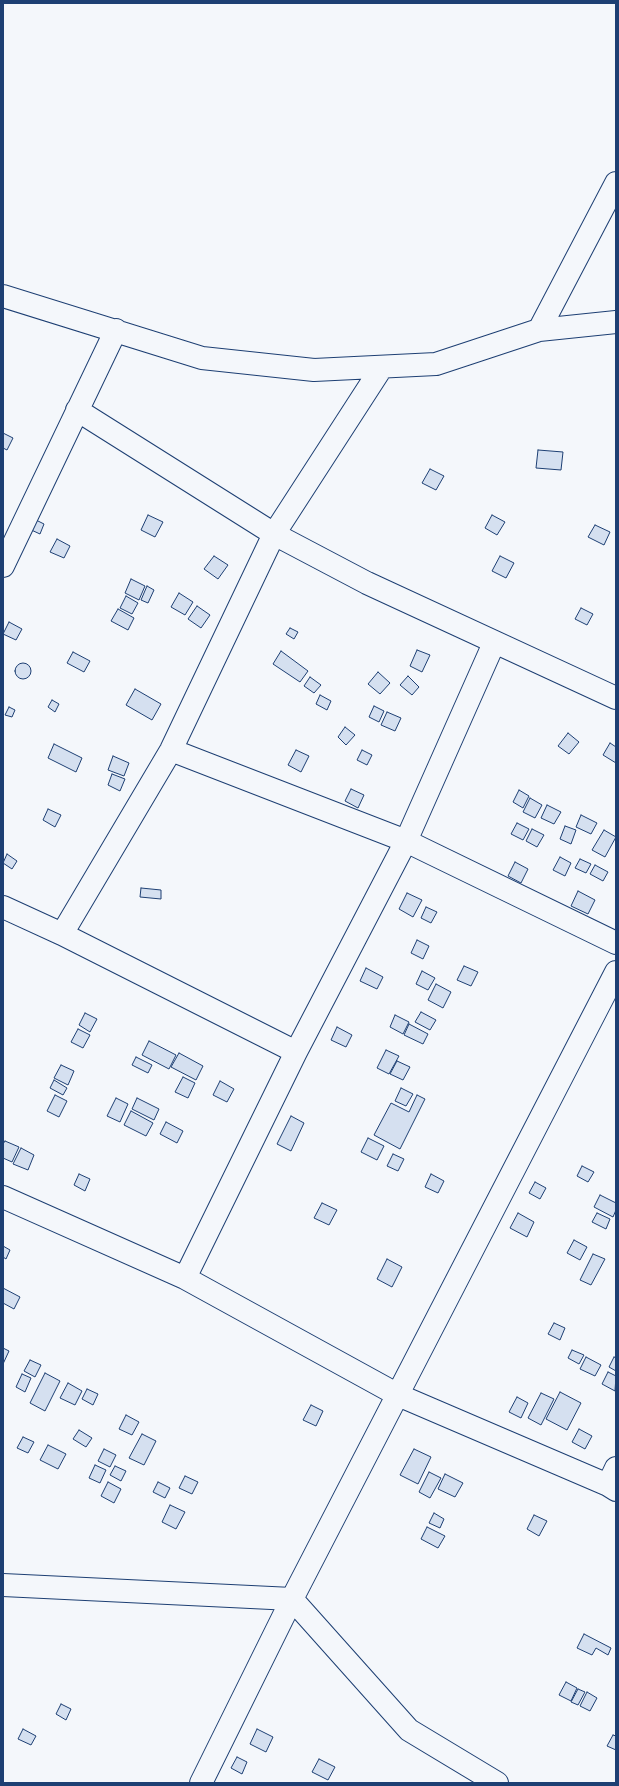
<!DOCTYPE html>
<html>
<head>
<meta charset="utf-8">
<style>
  body { margin:0 }
  #map { position:relative; width:619px; height:1786px; overflow:hidden; background:#f4f7fb; font-family:Montserrat,sans-serif }
  canvas { display:block }
  .frame { position:absolute; inset:0; border:4px solid #1d3f73; pointer-events:none }
</style>
</head>
<body>
<div id="map">
<canvas width="619" height="1786"></canvas>
<div class="frame"></div>
</div>
<script>
const ctx = document.querySelector('canvas').getContext('2d');
ctx.lineJoin = 'round';
function fillPath(path, color) { ctx.fillStyle = color; ctx.fill(path, 'evenodd'); }
const poly = rows => new Path2D(rows.map(r => 'M' + r).join(''));
function stroke(path, color, width, dash) { ctx.strokeStyle = color; ctx.lineWidth = width; ctx.lineCap = dash ? 'butt' : 'round'; ctx.setLineDash(dash || []); ctx.stroke(path); }
const building = poly([
  [3,433,13,438,7,450,3,448,3,433],
  [538,450,563,452,561,470,536,468,538,450],
  [430,469,444,476,436,490,422,483,430,469],
  [148,515,163,522,155,537,141,530,148,515],
  [492,515,505,522,497,535,485,528,492,515],
  [32,518,44,524,40,534,27,528,32,518],
  [595,525,610,532,604,545,588,537,595,525],
  [57,539,70,546,64,558,50,552,57,539],
  [214,556,228,565,218,579,204,569,214,556],
  [500,556,514,563,506,578,492,571,500,556],
  [131,579,145,586,139,600,125,593,131,579],
  [147,586,154,590,148,603,141,600,147,586],
  [179,593,193,602,185,615,171,607,179,593],
  [126,596,138,603,132,614,120,608,126,596],
  [197,606,210,615,201,628,188,619,197,606],
  [581,608,593,614,587,625,575,619,581,608],
  [118,609,134,618,128,630,111,621,118,609],
  [9,622,22,629,16,640,3,634,9,622],
  [290,628,298,632,294,639,286,634,290,628],
  [417,650,430,655,422,672,410,666,417,650],
  [281,651,308,671,300,682,273,664,281,651],
  [73,652,90,661,84,672,67,663,73,652],
  '15 671a8 8 0 1 1 16 0a8 8 0 1 1-16 0Z',
  [378,672,390,683,380,694,368,684,378,672],
  [408,676,419,687,412,695,400,685,408,676],
  [310,677,321,685,314,693,304,686,310,677],
  [135,689,161,704,152,720,126,705,135,689],
  [320,695,331,701,327,710,316,704,320,695],
  [52,700,59,704,55,712,48,707,52,700],
  [374,706,384,711,379,722,369,717,374,706],
  [9,707,15,710,12,717,5,715,9,707],
  [387,712,401,718,395,731,381,725,387,712],
  [345,727,355,735,346,745,338,737,345,727],
  [568,733,579,742,569,754,558,746,568,733],
  [610,743,616,747,616,763,603,755,610,743],
  [54,744,82,758,76,772,48,758,54,744],
  [296,750,309,756,301,772,288,765,296,750],
  [362,750,372,755,367,765,357,760,362,750],
  [113,756,129,763,124,776,108,770,113,756],
  [112,774,125,779,120,791,108,785,112,774],
  [351,789,364,795,358,808,345,801,351,789],
  [519,790,529,796,523,808,513,802,519,790],
  [530,798,542,805,535,818,523,812,530,798],
  [547,805,561,812,554,824,541,818,547,805],
  [48,809,61,815,55,827,43,820,48,809],
  [581,815,597,823,591,834,576,827,581,815],
  [517,823,529,829,523,840,511,834,517,823],
  [565,826,576,830,571,844,560,839,565,826],
  [532,829,544,835,537,847,526,841,532,829],
  [604,830,616,837,605,857,592,850,604,830],
  [7,854,17,861,12,869,3,863,7,854],
  [560,857,571,863,565,876,553,870,560,857],
  [580,859,591,864,586,873,575,868,580,859],
  [515,862,528,869,521,883,508,876,515,862],
  [595,865,608,872,603,881,590,874,595,865],
  [141,888,161,890,161,899,140,897,141,888],
  [578,891,595,900,588,914,571,906,578,891],
  [407,893,422,900,413,917,399,909,407,893],
  [426,907,437,912,431,923,421,918,426,907],
  [417,940,429,946,423,959,411,953,417,940],
  [464,966,478,972,471,986,457,980,464,966],
  [366,968,383,977,377,989,360,981,366,968],
  [422,971,435,978,428,990,416,984,422,971],
  [436,984,451,992,443,1008,428,1000,436,984],
  [421,1012,436,1020,430,1030,415,1022,421,1012],
  [85,1013,97,1019,90,1032,79,1025,85,1013],
  [395,1015,409,1022,403,1034,390,1027,395,1015],
  [409,1024,428,1034,423,1044,404,1035,409,1024],
  [337,1027,352,1035,346,1047,331,1040,337,1027],
  [78,1029,90,1035,83,1048,71,1042,78,1029],
  [149,1041,176,1055,169,1069,142,1055,149,1041],
  [386,1050,399,1056,389,1074,377,1068,386,1050],
  [179,1053,203,1066,196,1080,171,1067,179,1053],
  [136,1057,152,1065,148,1073,132,1065,136,1057],
  [397,1061,410,1067,403,1080,390,1074,397,1061],
  [61,1065,74,1071,68,1085,54,1078,61,1065],
  [183,1077,195,1083,188,1098,175,1092,183,1077],
  [54,1080,67,1088,63,1095,50,1088,54,1080],
  [220,1081,234,1089,227,1102,213,1095,220,1081],
  [401,1088,413,1094,406,1106,395,1101,401,1088],
  [55,1095,67,1101,59,1117,47,1111,55,1095],
  [417,1095,425,1099,400,1149,374,1135,391,1103,409,1112,417,1095],
  [116,1098,128,1104,120,1122,107,1116,116,1098],
  [137,1098,159,1109,154,1120,132,1109,137,1098],
  [131,1111,153,1123,146,1136,124,1125,131,1111],
  [291,1116,304,1123,291,1151,277,1144,291,1116],
  [166,1122,183,1131,177,1143,160,1134,166,1122],
  [368,1138,384,1146,377,1160,361,1152,368,1138],
  [5,1141,19,1147,12,1162,3,1158,3,1144,5,1141],
  [21,1148,34,1155,28,1170,13,1164,21,1148],
  [393,1154,404,1159,398,1171,387,1166,393,1154],
  [582,1166,594,1172,588,1182,577,1176,582,1166],
  [79,1174,90,1179,85,1191,74,1185,79,1174],
  [431,1174,444,1181,438,1193,425,1187,431,1174],
  [535,1182,546,1188,540,1199,529,1193,535,1182],
  [600,1195,616,1203,616,1210,613,1217,594,1207,600,1195],
  [322,1203,337,1210,329,1225,314,1218,322,1203],
  [518,1213,534,1222,527,1237,510,1228,518,1213],
  [597,1213,610,1219,606,1229,592,1222,597,1213],
  [574,1240,587,1247,580,1260,567,1253,574,1240],
  [3,1246,10,1250,6,1259,3,1257,3,1246],
  [593,1254,605,1259,591,1285,580,1280,593,1254],
  [387,1259,402,1267,392,1287,377,1279,387,1259],
  [3,1288,20,1297,14,1309,3,1303,3,1288],
  [554,1323,565,1328,560,1340,548,1334,554,1323],
  [3,1348,9,1351,3,1364,3,1348],
  [572,1350,584,1355,579,1364,568,1358,572,1350],
  [586,1357,601,1365,595,1376,580,1369,586,1357],
  [614,1357,616,1358,616,1371,609,1367,614,1357],
  [30,1360,41,1365,35,1377,24,1371,30,1360],
  [608,1372,616,1376,615,1391,602,1384,608,1372],
  [45,1373,60,1381,45,1411,30,1403,45,1373],
  [22,1374,31,1378,25,1392,16,1387,22,1374],
  [68,1383,82,1391,75,1405,60,1398,68,1383],
  [87,1389,98,1394,93,1405,82,1399,87,1389],
  [560,1392,581,1403,567,1430,546,1419,560,1392],
  [541,1393,554,1399,541,1425,528,1418,541,1393],
  [517,1397,528,1403,521,1418,509,1412,517,1397],
  [311,1405,323,1411,316,1426,303,1420,311,1405],
  [126,1415,139,1422,132,1435,119,1429,126,1415],
  [579,1429,592,1436,585,1449,572,1442,579,1429],
  [79,1430,92,1438,86,1447,73,1439,79,1430],
  [142,1434,156,1441,144,1465,129,1458,142,1434],
  [23,1437,34,1442,28,1453,17,1448,23,1437],
  [48,1445,66,1454,58,1469,40,1460,48,1445],
  [104,1449,116,1455,110,1467,98,1461,104,1449],
  [414,1449,431,1457,418,1484,400,1475,414,1449],
  [95,1465,106,1470,100,1483,89,1478,95,1465],
  [115,1466,126,1471,121,1481,110,1475,115,1466],
  [429,1472,441,1478,430,1498,419,1492,429,1472],
  [445,1474,463,1483,455,1497,438,1489,445,1474],
  [185,1476,198,1482,192,1494,179,1488,185,1476],
  [108,1482,121,1489,114,1503,101,1496,108,1482],
  [158,1482,170,1488,165,1498,153,1492,158,1482],
  [170,1505,185,1512,176,1529,162,1522,170,1505],
  [434,1513,444,1519,440,1528,429,1523,434,1513],
  [534,1515,547,1521,539,1536,527,1529,534,1515],
  [427,1527,445,1536,438,1548,421,1539,427,1527],
  [584,1634,611,1648,608,1655,596,1648,592,1655,577,1648,584,1634],
  [566,1682,577,1688,571,1701,559,1695,566,1682],
  [578,1689,585,1692,578,1705,571,1702,578,1689],
  [587,1692,597,1698,590,1711,580,1706,587,1692],
  [61,1704,71,1709,66,1720,56,1714,61,1704],
  [23,1729,36,1736,31,1745,18,1739,23,1729],
  [257,1729,273,1737,266,1752,250,1744,257,1729],
  [613,1735,616,1736,616,1750,607,1746,613,1735],
  [237,1757,247,1762,242,1774,231,1768,237,1757],
  [319,1759,335,1767,328,1780,312,1772,319,1759]
]);
fillPath(building, '#d5e0f0');
stroke(building, '#1d3f73', 1);
const street = poly([
  [3,296,202,358,314,370,436,364,539,330,616,322],
  [539,330,616,183],
  [77,410,274,534,367,583,616,698],
  [3,566,116,330],
  [171,750,406,841,616,943],
  [3,907,62,934,296,1052],
  [62,934,171,750,274,534,382,367],
  [3,1197,185,1278,398,1395,608,1485,616,1490],
  [185,1278,296,1052,406,841,494,643],
  [608,1485,616,1468],
  [3,1585,292,1599,409,1730,497,1783],
  [201,1783,292,1599,616,972]
]);
stroke(street, '#1d3f73', 24);
stroke(street, '#f4f7fb', 22);
</script>
</body>
</html>
